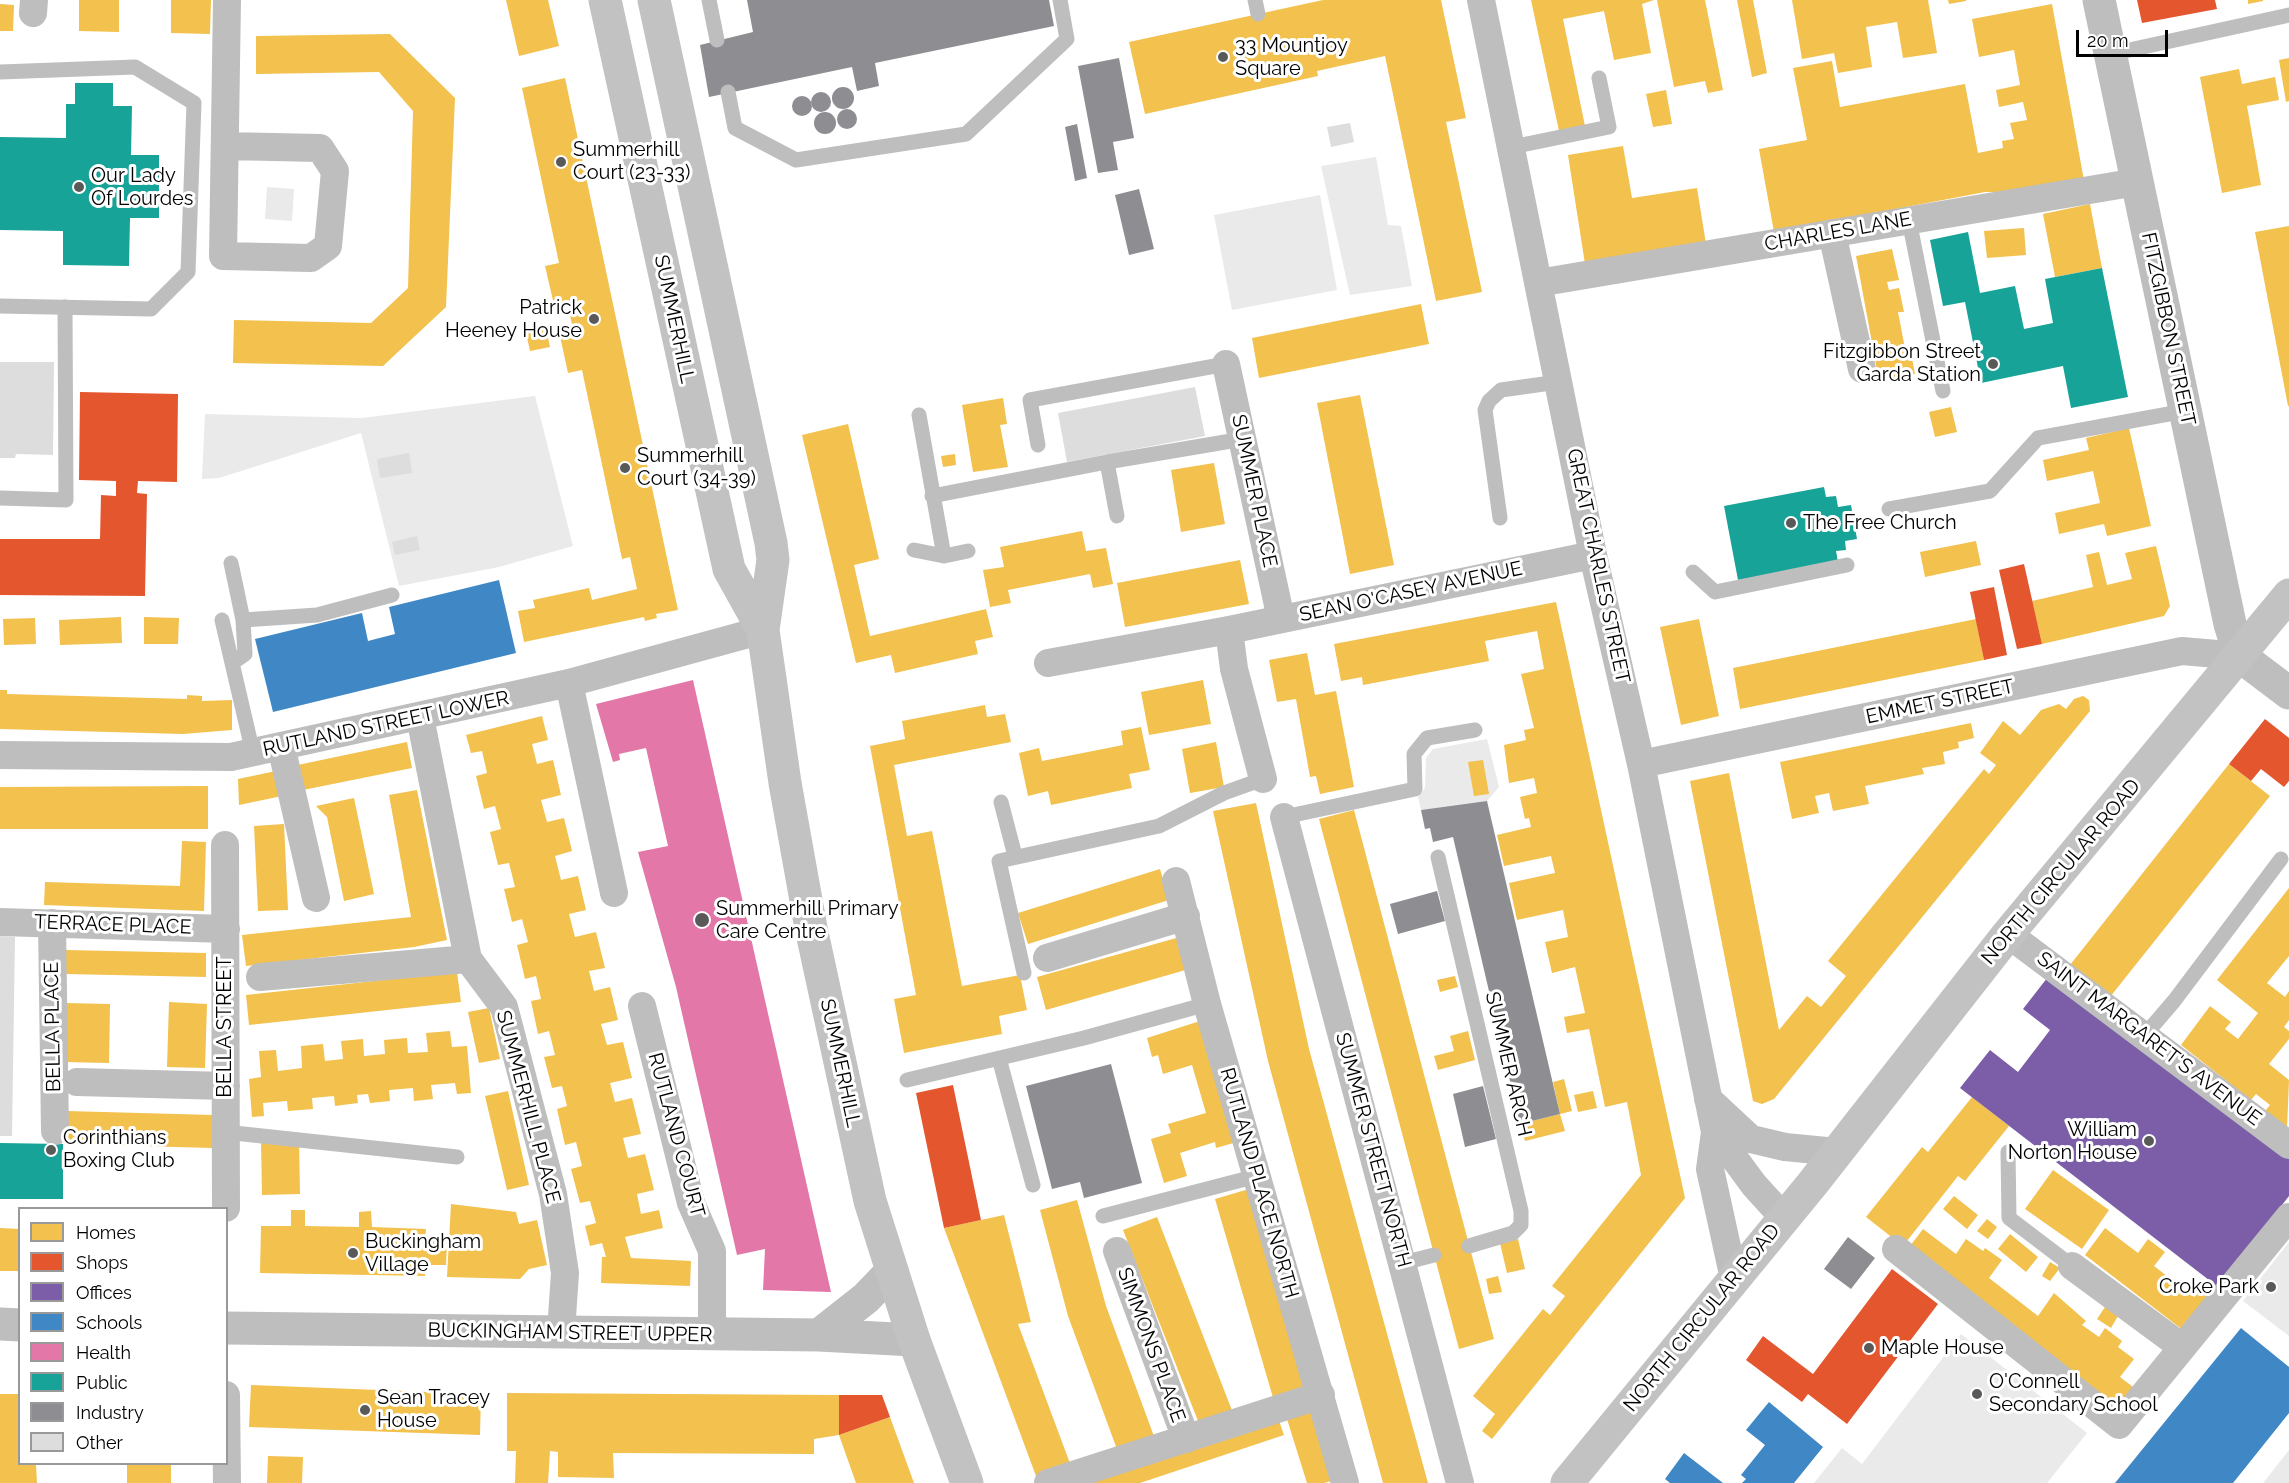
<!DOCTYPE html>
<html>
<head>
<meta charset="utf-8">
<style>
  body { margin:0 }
  #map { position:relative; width:2289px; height:1483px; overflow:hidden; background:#fff; font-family:Raleway,sans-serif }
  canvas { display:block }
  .legend { position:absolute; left:18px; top:1207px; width:210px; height:258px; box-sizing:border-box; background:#fff; border:2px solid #999; margin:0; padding:8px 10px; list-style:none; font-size:18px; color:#000 }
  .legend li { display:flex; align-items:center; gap:12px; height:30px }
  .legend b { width:30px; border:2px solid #999 }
  .scale { position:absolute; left:2076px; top:30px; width:92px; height:27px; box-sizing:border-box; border:3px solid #000; border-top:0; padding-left:8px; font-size:18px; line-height:21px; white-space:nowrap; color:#000; -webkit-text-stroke:4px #fff; paint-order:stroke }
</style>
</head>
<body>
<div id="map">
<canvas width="2289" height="1483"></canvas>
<ul class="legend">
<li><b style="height:16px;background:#f2c14e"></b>Homes</li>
<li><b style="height:16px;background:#e4572e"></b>Shops</li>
<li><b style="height:16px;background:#7b5ea7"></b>Offices</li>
<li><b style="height:16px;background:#3f88c5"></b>Schools</li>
<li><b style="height:16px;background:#e377a8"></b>Health</li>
<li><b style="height:16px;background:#17a398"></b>Public</li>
<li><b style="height:16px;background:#8d8d92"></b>Industry</li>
<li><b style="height:16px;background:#ddd"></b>Other</li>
</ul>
<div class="scale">20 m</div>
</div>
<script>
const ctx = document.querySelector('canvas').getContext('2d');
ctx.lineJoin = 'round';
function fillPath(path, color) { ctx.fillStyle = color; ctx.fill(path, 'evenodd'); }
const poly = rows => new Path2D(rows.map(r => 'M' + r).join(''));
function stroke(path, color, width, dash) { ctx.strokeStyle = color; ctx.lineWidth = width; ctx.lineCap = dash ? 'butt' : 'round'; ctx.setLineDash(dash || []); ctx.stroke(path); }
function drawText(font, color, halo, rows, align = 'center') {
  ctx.font = font + ' Raleway,sans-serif'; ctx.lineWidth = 6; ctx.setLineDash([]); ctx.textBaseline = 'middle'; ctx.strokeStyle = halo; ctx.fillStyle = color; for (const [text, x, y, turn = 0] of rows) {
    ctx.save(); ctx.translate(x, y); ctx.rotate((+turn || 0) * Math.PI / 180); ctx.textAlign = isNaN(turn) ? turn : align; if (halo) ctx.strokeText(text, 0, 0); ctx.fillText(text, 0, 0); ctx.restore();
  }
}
fillPath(poly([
  [1376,157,1388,225,1401,226,1412,286,1350,295,1321,166],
  [267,187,294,189,292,221,265,219],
  [1320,195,1337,290,1232,310,1214,215],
  [535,396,573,546,499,567,399,586,361,433,219,478,202,479,205,414,362,418],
  [1487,739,1499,787,1487,801,1421,810,1418,797,1425,788,1426,758,1433,749],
  [2289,1242,2289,1336,2243,1301],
  [1961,1334,2087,1433,2047,1483,1814,1483,1842,1448,1862,1464],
  [2289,1450,2289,1483,2263,1483]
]), '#eaeaea');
fillPath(poly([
  [79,0,119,0,119,32,79,31],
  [171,0,211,0,210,34,171,33],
  [506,0,548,0,559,46,519,56],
  [1323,0,1441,0,1466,118,1446,122,1482,292,1436,301,1385,56,1317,71,1318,76,1145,114,1129,42],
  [1531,0,1654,0,1642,4,1651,53,1614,60,1604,11,1563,19,1585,126,1559,131],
  [1657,0,1705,0,1723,90,1708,93,1705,81,1674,87],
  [1737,0,1753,0,1767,73,1752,77],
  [1792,0,1928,0,1937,53,1903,58,1897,22,1866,27,1872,67,1838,73,1834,53,1802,59],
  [1948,0,1966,0,1966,1,1949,4],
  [2248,0,2263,0,2263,1,2248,4],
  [0,4,14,5,13,31,0,31],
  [2052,4,2085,186,2028,192,1985,192,1774,232,1759,149,1807,140,1793,68,1832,61,1840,107,1965,84,1978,153,2003,148,2002,141,2014,139,2010,123,2027,120,2023,102,1999,107,1996,90,2020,85,2014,50,1979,57,1972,19],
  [390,34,455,98,446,307,383,366,233,363,234,320,371,323,408,288,413,111,379,72,256,74,256,36],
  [2289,58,2289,101,2286,102,2279,60],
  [2239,69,2242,84,2275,77,2279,100,2247,106,2261,185,2222,193,2200,77],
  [565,78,678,610,656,614,657,618,645,621,644,617,524,642,518,611,535,608,533,600,589,588,592,600,637,589,630,557,622,559,582,370,568,373,560,336,574,333,567,302,554,305,545,266,559,263,522,88],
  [1666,90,1672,124,1653,127,1646,94],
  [1623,146,1632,198,1697,188,1706,244,1585,264,1568,155],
  [2090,204,2102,268,2055,277,2043,214],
  [2289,226,2289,406,2288,406,2255,232],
  [2024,228,2026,255,1987,258,1984,231],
  [1892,249,1899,280,1887,282,1889,290,1899,288,1904,312,1898,312,1907,359,1912,358,1915,374,1879,381,1856,256],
  [1421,304,1429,344,1259,378,1252,338],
  [545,324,550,347,530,351,525,328],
  [1360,395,1394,565,1350,574,1317,403],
  [1003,398,1007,424,1000,425,1008,467,973,472,962,405],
  [1951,407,1957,432,1935,437,1929,412],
  [848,424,879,559,854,565,870,636,986,609,993,637,975,641,978,654,895,673,891,655,856,663,802,435],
  [2129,428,2151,526,2107,536,2104,524,2059,534,2055,513,2100,503,2093,471,2047,481,2043,460,2089,450,2086,438],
  [955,454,956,465,943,467,941,456],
  [1214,463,1225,524,1181,532,1171,470],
  [1082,531,1086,551,1106,548,1113,584,1093,588,1090,574,1008,590,1011,603,990,607,983,570,1004,567,1000,547],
  [1976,541,1981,565,1925,577,1920,552],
  [2156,546,2170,606,2164,616,2042,644,2032,601,2093,587,2086,555,2099,552,2107,585,2132,579,2125,553],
  [1240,560,1249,604,1125,627,1117,583],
  [1556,602,1685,1198,1492,1439,1482,1431,1495,1414,1473,1396,1543,1309,1550,1315,1565,1296,1552,1286,1641,1175,1627,1102,1605,1107,1589,1029,1567,1033,1564,1017,1585,1013,1575,967,1552,973,1545,942,1568,937,1563,910,1517,920,1509,883,1555,873,1551,856,1504,866,1497,835,1531,827,1529,818,1525,819,1520,797,1537,793,1534,778,1509,783,1504,745,1526,740,1524,730,1534,728,1521,674,1544,669,1537,631,1485,641,1489,661,1363,685,1362,677,1341,681,1334,644],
  [121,617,122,643,60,645,59,620],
  [144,617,179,618,178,644,144,644],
  [35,618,36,644,4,645,3,619],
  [1699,619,1719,716,1681,725,1660,627],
  [1976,619,1984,660,1740,709,1733,668],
  [1307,653,1315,695,1336,691,1354,787,1320,794,1316,776,1310,777,1296,699,1277,702,1269,660],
  [1203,680,1211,724,1149,735,1141,692],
  [0,690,7,690,7,694,187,699,187,695,202,696,202,701,232,700,232,730,183,734,0,729],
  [2083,696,2089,700,2090,711,1774,1099,1762,1104,1753,1101,1690,781,1729,773,1779,1030,1807,996,1821,1007,1846,976,1828,961,1984,769,1989,774,1996,765,1980,753,2003,721,2020,735,2041,710,2059,704,2066,709,2074,699],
  [985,705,987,717,1005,714,1011,742,894,765,907,836,932,831,962,986,1020,975,1027,1010,999,1016,1002,1034,904,1053,894,999,916,995,870,746,905,739,902,721],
  [542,716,548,740,532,744,537,764,553,760,561,795,541,800,547,822,564,818,572,851,555,856,561,880,578,876,586,910,569,914,575,937,596,932,605,968,589,971,594,991,610,987,618,1020,601,1024,607,1045,623,1042,632,1078,610,1083,615,1102,632,1098,641,1134,623,1138,628,1158,645,1154,654,1190,637,1194,641,1214,659,1210,663,1228,625,1237,631,1258,691,1261,690,1286,601,1283,602,1257,606,1257,602,1243,590,1246,585,1226,596,1223,590,1201,580,1203,571,1169,582,1166,576,1142,565,1145,557,1109,567,1106,562,1086,552,1088,544,1057,555,1055,549,1031,538,1034,531,1001,541,999,536,976,525,979,517,945,528,942,522,919,512,922,504,889,515,887,509,863,498,865,490,832,501,829,495,806,484,809,476,776,487,773,482,751,471,753,466,735],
  [1971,723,1974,738,1958,742,1959,748,1943,752,1945,764,1922,768,1924,774,1865,786,1869,804,1833,811,1829,793,1815,796,1819,813,1792,819,1780,762],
  [1141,727,1150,770,1129,774,1132,788,1051,805,1048,791,1028,796,1019,753,1039,748,1042,761,1103,749,1123,745,1121,731],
  [407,742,412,768,298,791,293,766],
  [1216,742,1224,787,1190,793,1182,749],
  [1483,760,1489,794,1474,796,1468,762],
  [2229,764,2270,796,2110,997,2070,965],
  [276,771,282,796,239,805,238,779],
  [208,786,208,829,0,829,0,787],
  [417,790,447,940,414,947,246,966,242,935,411,917,389,795],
  [354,798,374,894,344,901,327,817,316,806],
  [1256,803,1309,1049,1428,1483,1383,1483,1268,1061,1213,811],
  [1354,810,1494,1339,1459,1349,1319,819],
  [284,824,288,910,258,911,254,826],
  [182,841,206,842,204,911,44,905,45,882,180,886],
  [1160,869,1169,900,1028,944,1018,913],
  [2289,888,2289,956,2267,983,2285,997,2289,991,2289,1020,2284,1027,2289,1031,2289,1039,2269,1064,2289,1080,2287,1129,2265,1111,2270,1105,2256,1094,2251,1100,2181,1045,2210,1006,2231,1022,2225,1029,2238,1039,2258,1013,2217,980],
  [1180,937,1189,969,1046,1010,1037,977],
  [66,950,206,953,206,977,66,974],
  [457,972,461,1002,249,1025,246,995],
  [1455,976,1458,987,1440,992,1437,980],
  [169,1002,207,1004,205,1068,167,1067],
  [65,1003,110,1004,109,1063,64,1062],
  [489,1008,500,1059,479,1063,468,1012],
  [1200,1021,1237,1142,1216,1148,1215,1142,1180,1153,1187,1176,1164,1183,1151,1139,1171,1133,1168,1124,1206,1113,1192,1065,1163,1074,1158,1055,1152,1057,1147,1038],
  [450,1031,452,1047,467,1046,471,1093,457,1094,455,1083,431,1085,433,1099,414,1101,413,1088,389,1090,390,1101,370,1103,368,1094,357,1095,358,1103,335,1106,334,1096,312,1098,313,1109,288,1111,287,1101,263,1103,264,1116,252,1117,249,1079,261,1077,259,1051,276,1050,278,1071,302,1068,301,1046,323,1044,325,1061,343,1059,341,1041,363,1039,364,1056,385,1054,384,1040,407,1038,408,1053,428,1052,426,1033],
  [1468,1031,1475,1060,1438,1070,1434,1056,1454,1051,1450,1036],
  [1564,1079,1572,1111,1560,1114,1553,1082],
  [508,1091,529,1185,507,1190,485,1096],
  [1593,1091,1597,1108,1578,1112,1574,1095],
  [1972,1097,2009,1126,1965,1181,1958,1176,1903,1246,1866,1217,1922,1147,1928,1152],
  [67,1111,213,1115,212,1148,66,1144],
  [1560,1114,1565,1131,1525,1141,1520,1124],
  [299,1140,300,1194,262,1195,261,1141],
  [2053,1170,2109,1210,2082,1249,2025,1209],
  [1249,1189,1309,1390,1274,1401,1215,1199],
  [1954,1196,1978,1215,1967,1229,1943,1209],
  [1077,1200,1106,1306,1155,1439,1118,1452,1068,1316,1040,1210],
  [451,1204,516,1212,519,1224,537,1220,547,1265,529,1269,520,1279,447,1277],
  [291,1210,305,1210,305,1226,359,1227,359,1212,371,1211,372,1227,426,1229,425,1240,447,1241,446,1265,426,1265,425,1276,260,1273,261,1226,291,1226],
  [1004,1215,1031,1322,1018,1324,1071,1466,1036,1476,944,1228],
  [1157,1217,1233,1413,1200,1426,1123,1230],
  [1987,1219,1997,1227,1988,1239,1977,1231],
  [0,1228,20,1229,20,1271,0,1271],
  [2105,1228,2138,1253,2148,1239,2165,1252,2154,1266,2194,1297,2205,1283,2213,1290,2183,1330,2085,1255],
  [1923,1229,1956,1254,1966,1239,1983,1251,1985,1248,2002,1260,1989,1278,2038,1316,2054,1293,2086,1321,2082,1325,2099,1337,2105,1328,2122,1341,2118,1347,2134,1359,2120,1377,2137,1390,2121,1411,1907,1250],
  [2010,1234,2038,1257,2026,1272,1998,1249],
  [1518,1239,1525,1269,1507,1273,1500,1243],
  [2050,1262,2060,1268,2050,1281,2042,1276],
  [1498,1276,1502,1292,1489,1294,1486,1279],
  [2105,1307,2118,1316,2111,1328,2097,1319],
  [251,1385,481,1394,480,1435,249,1427],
  [507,1393,839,1395,839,1435,814,1439,814,1454,613,1453,614,1478,558,1477,558,1452,550,1451,548,1483,515,1483,516,1451,507,1451],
  [0,1394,20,1394,20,1464,36,1464,37,1483,0,1483],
  [1313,1411,1335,1480,1324,1483,1307,1483,1287,1419],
  [1277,1415,1284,1435,1140,1483,1078,1483],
  [890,1417,914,1483,856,1483,839,1435],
  [268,1456,303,1457,302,1483,267,1483],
  [127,1464,171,1464,171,1483,127,1483]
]), '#f2c14e');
fillPath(poly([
  [2137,0,2215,0,2217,9,2142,23],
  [80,392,178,394,177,482,138,481,137,493,147,494,145,596,0,595,0,539,100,539,101,495,116,496,116,481,79,480],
  [2024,564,2042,644,2017,649,1999,570],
  [1994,587,2007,655,1984,660,1970,592],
  [2265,719,2289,738,2289,781,2284,787,2261,769,2251,781,2229,764],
  [953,1085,981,1220,944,1228,916,1093],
  [1892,1269,1938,1304,1847,1424,1808,1394,1802,1402,1746,1360,1763,1336,1813,1374],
  [839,1395,882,1395,890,1417,839,1435]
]), '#e4572e');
fillPath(poly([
  [2051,973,2289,1156,2289,1196,2218,1287,1960,1088,1990,1050,2018,1072,2050,1030,2023,1009]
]), '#7b5ea7');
fillPath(poly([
  [499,580,516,653,273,712,255,639,362,613,368,641,395,634,389,607],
  [2241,1328,2289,1367,2289,1413,2233,1483,2115,1483],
  [1769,1402,1823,1447,1794,1483,1742,1483,1746,1479,1741,1475,1765,1445,1746,1430],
  [1684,1453,1723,1483,1670,1483,1665,1479]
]), '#3f88c5');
fillPath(poly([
  [693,680,762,987,831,1292,763,1290,765,1249,737,1255,676,987,638,852,668,846,646,748,619,754,620,760,613,762,596,704]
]), '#e377a8');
fillPath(poly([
  [75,83,113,83,113,106,132,106,131,155,159,155,159,218,130,218,129,266,63,265,63,231,0,230,0,137,66,138,66,104,75,104],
  [1968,232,1980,293,2015,286,2024,329,2053,323,2045,279,2102,268,2128,397,2071,408,2063,366,1981,383,1965,302,1943,306,1930,240],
  [1824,487,1826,497,1836,496,1838,507,1851,505,1857,539,1845,541,1846,550,1836,551,1838,562,1738,580,1724,506],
  [0,1143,63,1144,63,1199,0,1199]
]), '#17a398');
fillPath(poly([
  [747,0,1049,0,1054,26,875,63,879,86,857,91,852,67,709,97,700,45,753,32],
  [1119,58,1134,138,1113,142,1118,170,1098,173,1078,66],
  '832 98a11 11 0 1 1 22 0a11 11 0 1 1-22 0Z',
  '811 102a10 10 0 1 1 20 0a10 10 0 1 1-20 0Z',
  '792 106a10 10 0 1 1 20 0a10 10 0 1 1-20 0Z',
  '837 119a10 10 0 1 1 20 0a10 10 0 1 1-20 0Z',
  '814 123a11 11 0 1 1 22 0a11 11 0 1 1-22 0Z',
  [1077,124,1087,178,1075,181,1065,127],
  [1139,189,1154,249,1129,255,1115,195],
  [1487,801,1560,1114,1520,1124,1453,837,1433,842,1430,828,1425,829,1421,810],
  [1437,891,1445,921,1398,934,1390,904],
  [1111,1064,1142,1183,1084,1198,1080,1182,1052,1189,1026,1086],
  [1483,1086,1496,1139,1465,1147,1453,1094],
  [1848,1237,1875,1258,1851,1289,1824,1269]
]), '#8d8d92');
fillPath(poly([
  [1350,123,1354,142,1331,147,1327,127],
  [0,362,54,362,53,455,16,454,15,458,0,458],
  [1195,387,1205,436,1067,462,1058,413],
  [409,453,412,473,380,478,377,459],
  [417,536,420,550,395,555,392,542],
  [0,936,15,937,12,1136,0,1136]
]), '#ddd');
stroke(poly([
  [709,0,717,40],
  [1255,0,1258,14],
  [2111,54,2289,15],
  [0,72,135,67,194,103,188,272,151,309,0,306],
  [728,92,735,128,796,160,966,134,1067,39,1060,0],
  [1512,147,1609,127,1599,78],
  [1909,220,1943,391],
  [919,415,944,556],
  [1038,445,1030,400,1226,364],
  [1107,462,1117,516],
  [932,496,1107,462,1243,439],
  [0,498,66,500,65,307],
  [1889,509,1990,491,2038,438,2185,411],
  [1500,518,1485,410,1489,401,1501,390,1558,382],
  [914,550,944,556,968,551],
  [231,563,243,620,245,654,232,663],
  [1693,572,1715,592,1847,565],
  [222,620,253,753],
  [243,620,317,615,392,595],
  [1001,802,1015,856],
  [1284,817,1415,789,1414,754,1427,738,1475,730],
  [1438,857,1521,1211,1521,1225,1513,1233,1469,1246],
  [1024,973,999,861,1159,826,1224,793,1263,779],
  [2144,1036,2174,1001,2281,859],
  [999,1058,1033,1185],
  [907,1080,1084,1038,1207,1004],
  [225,1132,457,1157],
  [2008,1152,2009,1218,2072,1266],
  [1103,1216,1257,1176],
  [1403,1263,1434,1255]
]), '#bebebe', 15);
stroke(poly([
  [1481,0,1593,555,1641,764,1715,1132,1710,1169,1734,1279],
  [33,13,34,0],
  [226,146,320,148,335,171,328,246,311,258,223,256,227,0],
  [1832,233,1862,369],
  [1538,283,2137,182],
  [1226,364,1281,619],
  [1229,630,1234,669,1263,779],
  [1048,663,1229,630,1593,555],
  [569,683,614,893],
  [420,717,468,959,504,1007,553,1194,565,1273,561,1332],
  [281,746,316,898],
  [0,755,231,757,569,683,763,630],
  [1641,764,2182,651,2240,656],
  [1284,817,1460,1483],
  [225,845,226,1208],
  [1176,881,1207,1004,1345,1483],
  [0,922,226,929],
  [52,923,55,1131],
  [2008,934,2289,1145],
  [1047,958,1186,916],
  [260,977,468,959],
  [642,1006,691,1203,712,1251,712,1336],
  [77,1082,226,1086],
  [1708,1099,1751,1139,1785,1147,1837,1152],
  [1715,1132,1754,1185,1784,1218],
  [1896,1249,2119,1425,2289,1217],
  [1117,1251,1186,1439],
  [2072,1266,2182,1347],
  [226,1395,227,1483],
  [1048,1483,1321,1395]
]), '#bebebe', 28);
stroke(poly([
  [2099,0,2230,624,2240,656,2289,693],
  [0,1324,20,1325],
  [226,1328,819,1335,914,1340],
  [819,1335,866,1298,892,1271]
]), '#bebebe', 33);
stroke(poly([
  [605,0,729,569,763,630],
  [654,0,771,543,773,560,763,630,785,783,811,928,870,1201,914,1340,967,1483],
  [1567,1483,1813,1183,2008,934,2289,595]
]), '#c2c2c2', 33);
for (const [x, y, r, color] of [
  [1223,57,6,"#595959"],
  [561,162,6,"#595959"],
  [79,187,6,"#595959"],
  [594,319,6,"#595959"],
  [1993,364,6,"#595959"],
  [625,468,6,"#595959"],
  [1791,523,6,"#595959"],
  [702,920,8,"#595959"],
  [2149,1141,6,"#595959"],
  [51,1150,6,"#595959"],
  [353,1253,6,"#595959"],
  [2271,1287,6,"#595959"],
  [1869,1348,6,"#595959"],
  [1977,1394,6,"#595959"],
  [365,1410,6,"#595959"]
]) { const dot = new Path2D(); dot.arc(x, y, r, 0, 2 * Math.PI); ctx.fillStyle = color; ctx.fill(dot); stroke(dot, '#fff', 2); }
drawText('20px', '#000', '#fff', [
  ["33 Mountjoy",1235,46],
  ["Square",1235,69],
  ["Summerhill",573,150],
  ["Court (23-33)",573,173],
  ["Our Lady",91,176],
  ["Of Lourdes",91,199],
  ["Patrick",582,308,"right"],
  ["Heeney House",582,331,"right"],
  ["Fitzgibbon Street",1981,352,"right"],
  ["Garda Station",1981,375,"right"],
  ["Summerhill",637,456],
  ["Court (34-39)",637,479],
  ["The Free Church",1803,523],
  ["Summerhill Primary",716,909],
  ["Care Centre",716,932],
  ["William",2137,1130,"right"],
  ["Norton House",2137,1153,"right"],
  ["Corinthians",63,1138],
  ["Boxing Club",63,1161],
  ["Buckingham",365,1242],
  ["Village",365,1265],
  ["Croke Park",2259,1287,"right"],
  ["Maple House",1881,1348],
  ["O'Connell",1989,1382],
  ["Secondary School",1989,1405],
  ["Sean Tracey",377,1398],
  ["House",377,1421]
], 'left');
drawText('20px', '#000', '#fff', [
  ["CHARLES LANE",1838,232,-10],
  ["SUMMERHILL",674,319,78],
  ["FITZGIBBON STREET",2168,329,78],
  ["SUMMER PLACE",1254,491,78],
  ["GREAT CHARLES STREET",1598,566,78],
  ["SEAN O'CASEY AVENUE",1411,592,-12],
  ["EMMET STREET",1940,702,-12],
  ["RUTLAND STREET LOWER",386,724,-12],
  ["NORTH CIRCULAR ROAD",2061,872,-50],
  ["TERRACE PLACE",113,925,2],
  ["BELLA PLACE",53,1027,-91],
  ["BELLA STREET",225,1027,-90],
  ["SAINT MARGARET'S AVENUE",2149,1039,37],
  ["SUMMERHILL",840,1063,78],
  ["SUMMER ARCH",1508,1064,77],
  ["SUMMERHILL PLACE",528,1107,75],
  ["RUTLAND COURT",676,1135,75],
  ["SUMMER STREET NORTH",1373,1150,75],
  ["RUTLAND PLACE NORTH",1259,1183,74],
  ["NORTH CIRCULAR ROAD",1702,1318,-51],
  ["BUCKINGHAM STREET UPPER",570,1333,1],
  ["SIMMONS PLACE",1151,1345,70]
]);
</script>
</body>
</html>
